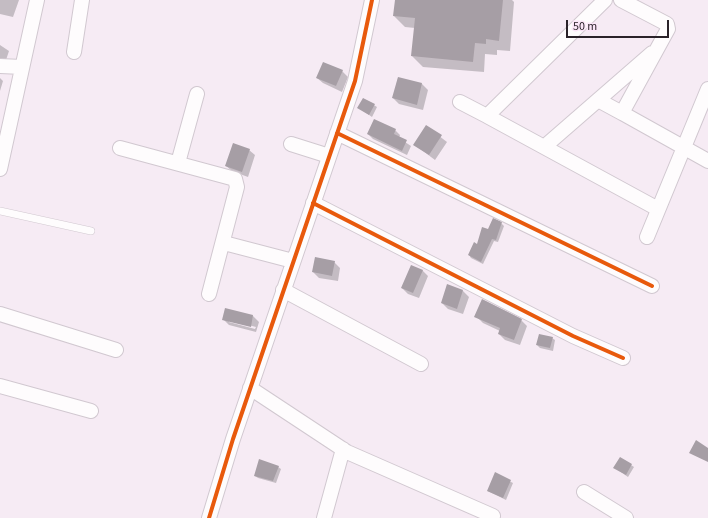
<!DOCTYPE html>
<html>
<head>
<meta charset="utf-8">
<style>
  body { margin:0 }
  #map { position:relative; width:708px; height:518px; overflow:hidden; background:#f6ebf4; font-family:"Source Sans 3",sans-serif }
  canvas { display:block }
  .scale { position:absolute; left:566px; top:20px; width:103px; height:18px; box-sizing:border-box; border:2px solid #2a2229; border-top:0; padding-left:5px; font-size:12px; line-height:14px; white-space:nowrap; color:#2a2229; -webkit-text-stroke:3px #fbe6f8; paint-order:stroke }
</style>
</head>
<body>
<div id="map">
<canvas width="708" height="518"></canvas>
<div class="scale">50 m</div>
</div>
<script>
const ctx = document.querySelector('canvas').getContext('2d');
ctx.lineJoin = 'round';
function fillPath(path, color) { ctx.fillStyle = color; ctx.fill(path, 'evenodd'); }
const poly = rows => new Path2D(rows.map(r => 'M' + r).join(''));
function stroke(path, color, width, dash) { ctx.strokeStyle = color; ctx.lineWidth = width; ctx.lineCap = dash ? 'butt' : 'round'; ctx.setLineDash(dash || []); ctx.stroke(path); }
fillPath(poly([
  [0,0,19,0,13,17,0,14],
  [396,0,512,0,514,2,510,51,497,50,497,55,485,54,484,72,423,67,412,56,415,28,405,27,394,16],
  [0,45,9,51,5,63,0,66],
  [342,71,348,77,342,92,323,83,317,78],
  [0,78,3,81,0,91],
  [398,78,422,84,428,90,423,110,399,104,393,98],
  [364,99,377,107,372,117,359,108],
  [426,126,447,142,435,160,415,145],
  [395,130,400,135,399,138,411,146,407,155,373,139,368,134],
  [249,150,255,155,248,177,232,171,226,166],
  [501,223,504,226,498,242,494,241,483,264,471,258,469,255,489,231],
  [334,262,340,268,338,281,319,278,313,272],
  [422,270,428,276,419,298,408,294,402,288],
  [447,286,463,291,469,297,463,314,448,309,442,303],
  [226,309,253,316,259,322,256,332,229,325,223,319],
  [229,320,256,327,255,329,229,322],
  [477,317,521,320,527,326,520,345,505,340,499,334,500,331,483,323],
  [552,338,555,340,553,351,540,348,537,345],
  [631,465,634,467,628,477,615,468],
  [278,467,281,469,276,483,258,478,255,476],
  [495,474,513,483,506,500,488,491]
]), '#0003');
fillPath(poly([
  [395,0,503,0,499,41,486,39,486,44,475,43,473,62,411,56,415,18,393,16],
  [323,62,343,70,336,86,316,78],
  [398,77,422,83,417,105,392,98],
  [363,98,375,104,369,115,357,108],
  [374,119,396,129,394,134,407,140,402,151,367,134],
  [426,125,442,135,429,155,413,145],
  [233,143,250,149,242,172,225,166],
  [493,218,502,222,496,240,492,239,481,262,468,255,474,242,477,244,482,227,488,229],
  [315,257,335,261,332,276,312,272],
  [411,265,423,270,413,293,401,288],
  [447,284,463,290,457,309,441,303],
  [482,299,522,319,514,340,498,334,500,328,474,317],
  [225,308,253,315,251,327,222,320],
  [539,334,553,337,550,348,536,345],
  [696,440,708,448,708,462,689,453],
  [620,457,632,464,626,475,613,468],
  [259,459,279,466,273,481,254,476],
  [495,472,511,480,503,498,487,491]
]), '#a69ea5');
const service = poly([
  [0,211,91,231]
]);
const minor = poly([
  [621,0,667,24,668,29,622,113,708,161],
  [74,52,82,0],
  [0,66,22,67],
  [598,100,622,113],
  [460,102,487,116,605,0],
  [487,116,658,209],
  [337,133,652,286],
  [291,144,329,156],
  [544,147,652,53],
  [120,148,235,179,237,187,209,294],
  [178,163,197,94],
  [0,169,37,0],
  [313,203,573,336,623,358],
  [647,237,708,89],
  [224,243,293,261],
  [283,290,421,364],
  [0,314,116,350],
  [0,386,91,411],
  [250,388,347,452,493,516],
  [584,492,626,518],
  [209,518,233,439,355,81,372,0],
  [324,518,343,449]
]);
stroke(service, '#d1c8d0', 8);
stroke(minor, '#d1c8d0', 16);
stroke(service, '#fefcfd', 7);
stroke(minor, '#fefcfd', 14);
stroke(poly([
  [337,133,652,286],
  [313,203,573,336,623,358],
  [209,518,233,439,355,81,372,0]
]), '#e8590c', 4);
</script>
</body>
</html>
